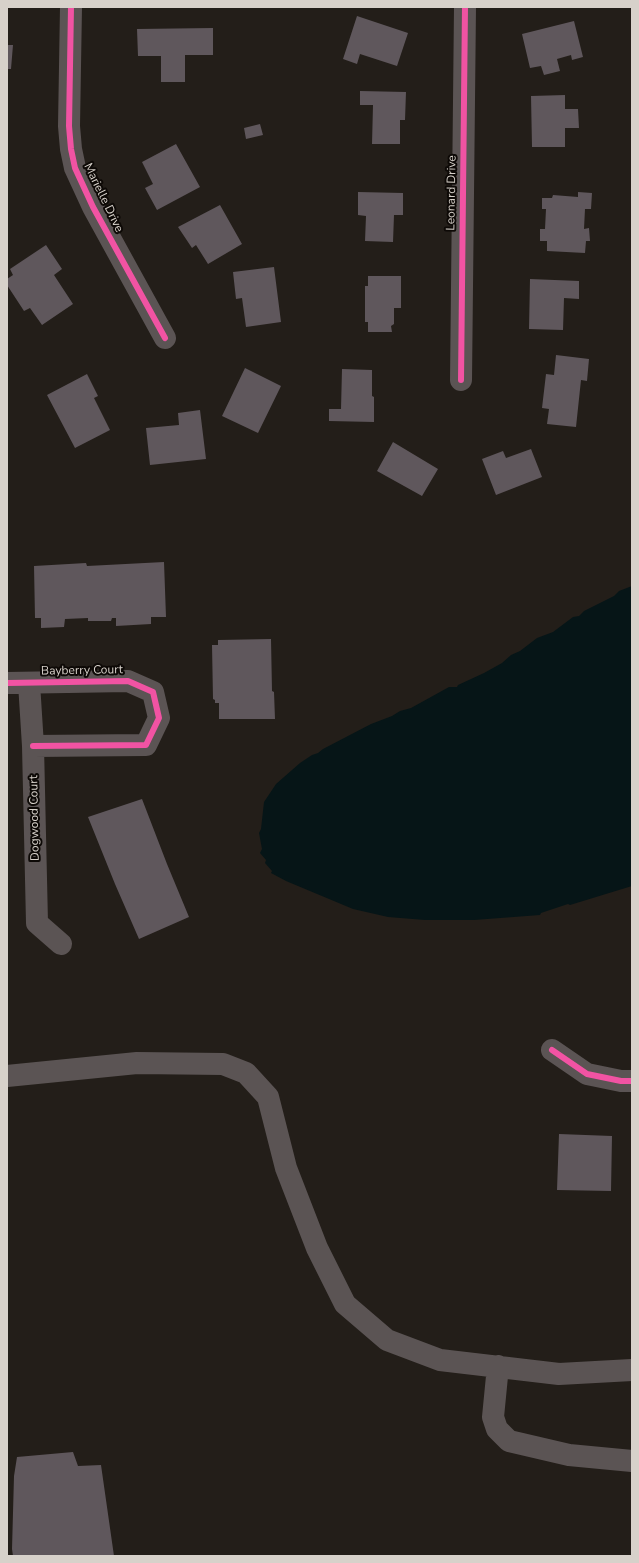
<!DOCTYPE html>
<html>
<head>
<meta charset="utf-8">
<style>
  body { margin:0 }
  #map { position:relative; width:639px; height:1563px; overflow:hidden; background:#231e19; font-family:"Nunito Sans",sans-serif }
  canvas { display:block }
  .frame { position:absolute; inset:0; border:8px solid #d7d1ca; pointer-events:none }
</style>
</head>
<body>
<div id="map">
<canvas width="639" height="1563"></canvas>
<div class="frame"></div>
</div>
<script>
const ctx = document.querySelector('canvas').getContext('2d');
ctx.lineJoin = 'round';
function fillPath(path, color) { ctx.fillStyle = color; ctx.fill(path, 'evenodd'); }
const poly = rows => new Path2D(rows.map(r => 'M' + r).join(''));
function stroke(path, color, width, dash) { ctx.strokeStyle = color; ctx.lineWidth = width; ctx.lineCap = dash ? 'butt' : 'round'; ctx.setLineDash(dash || []); ctx.stroke(path); }
function drawText(font, color, halo, rows, align = 'center') {
  ctx.font = font + ' "Nunito Sans",sans-serif'; ctx.lineWidth = 4; ctx.setLineDash([]); ctx.textBaseline = 'middle'; ctx.strokeStyle = halo; ctx.fillStyle = color; for (const [text, x, y, turn = 0] of rows) {
    ctx.save(); ctx.translate(x, y); ctx.rotate((+turn || 0) * Math.PI / 180); ctx.textAlign = isNaN(turn) ? turn : align; if (halo) ctx.strokeText(text, 0, 0); ctx.fillText(text, 0, 0); ctx.restore();
  }
}
fillPath(poly([
  [632,586,632,886,570,905,568,904,541,913,540,915,474,920,425,920,388,917,353,909,286,881,271,873,272,871,265,863,266,860,260,853,262,849,259,833,261,829,264,802,276,784,300,763,312,755,318,753,323,749,371,724,392,716,400,711,411,708,449,687,457,687,458,685,484,673,502,663,511,655,520,651,537,638,553,632,573,617,579,616,584,611,614,596,619,591]
]), '#061517');
fillPath(poly([
  [357,16,408,33,397,66,360,54,357,64,343,59],
  [574,21,583,57,572,60,571,55,557,59,560,71,544,75,541,66,530,68,522,34],
  [213,28,213,55,185,55,185,82,161,82,161,56,138,56,137,29],
  [7,45,13,45,11,69,7,69],
  [360,91,406,92,405,120,400,120,400,144,372,144,373,105,360,105],
  [565,95,565,109,578,109,579,128,565,128,565,147,532,147,531,96],
  [260,124,263,135,246,139,244,128],
  [176,144,200,187,157,210,145,188,153,184,142,162],
  [358,192,403,193,403,215,394,215,393,242,365,241,366,216,358,215],
  [578,192,592,193,591,209,585,209,584,229,589,228,590,241,586,241,585,253,547,251,547,241,540,241,540,229,545,229,546,209,542,209,542,198,552,198,553,195,578,197],
  [220,205,242,244,208,264,196,245,192,248,178,227],
  [46,245,62,269,54,275,73,304,42,325,30,308,24,311,7,285,7,279,13,275,10,269],
  [274,267,281,322,246,327,242,298,236,299,233,272],
  [368,276,401,276,401,308,394,308,394,324,391,326,392,332,368,332,368,322,365,322,365,286,368,286],
  [530,279,579,281,579,299,564,298,563,330,529,329],
  [556,355,589,359,587,381,581,380,576,427,547,424,549,409,542,408,546,374,554,375],
  [245,368,281,386,258,433,222,416],
  [342,369,372,370,372,396,374,397,374,422,329,421,329,409,341,409],
  [87,374,98,396,94,398,110,430,75,448,47,395],
  [200,410,206,459,150,465,146,428,179,425,178,413],
  [393,442,438,469,422,496,377,471],
  [531,449,542,477,496,495,482,459,503,451,506,458],
  [164,562,166,617,151,617,151,624,116,626,116,618,112,618,111,621,88,621,88,618,65,619,64,627,41,628,41,618,35,618,34,566,86,563,87,566],
  [271,639,272,691,274,692,275,719,219,719,219,703,215,703,215,700,213,699,212,645,218,645,218,640],
  [142,799,167,864,189,917,139,939,115,884,88,817],
  [559,1134,612,1136,611,1191,557,1190],
  [73,1452,78,1466,101,1465,114,1556,13,1556,12,1549,14,1476,17,1457]
]), '#5f575c');
stroke(poly([
  [71,7,69,126,71,149,75,168,93,207,165,338],
  [461,380,465,7],
  [7,683,128,681,153,692,159,718,146,745,33,746],
  [29,683,33,746,37,923,61,944],
  [552,1050,587,1074,621,1081,632,1081],
  [7,1076,137,1063,223,1064,246,1073,268,1097,286,1168,317,1248,345,1304,387,1340,440,1360,559,1374,632,1370],
  [498,1366,493,1417,497,1429,509,1441,569,1455,632,1461]
]), '#5b5454', 22);
stroke(poly([
  [71,7,69,126,71,149,75,168,93,207,165,338],
  [461,380,465,7],
  [7,683,128,681,153,692,159,718,146,745,33,746],
  [552,1050,587,1074,621,1081,632,1081]
]), '#f153a3', 6);
drawText('12px', '#d7d1ca', '#0d0906', [
  ["Leonard Drive",452,193,-89],
  ["Marielle Drive",103,198,64],
  ["Bayberry Court",82,671,-1],
  ["Dogwood Court",35,818,-91]
]);
</script>
</body>
</html>
